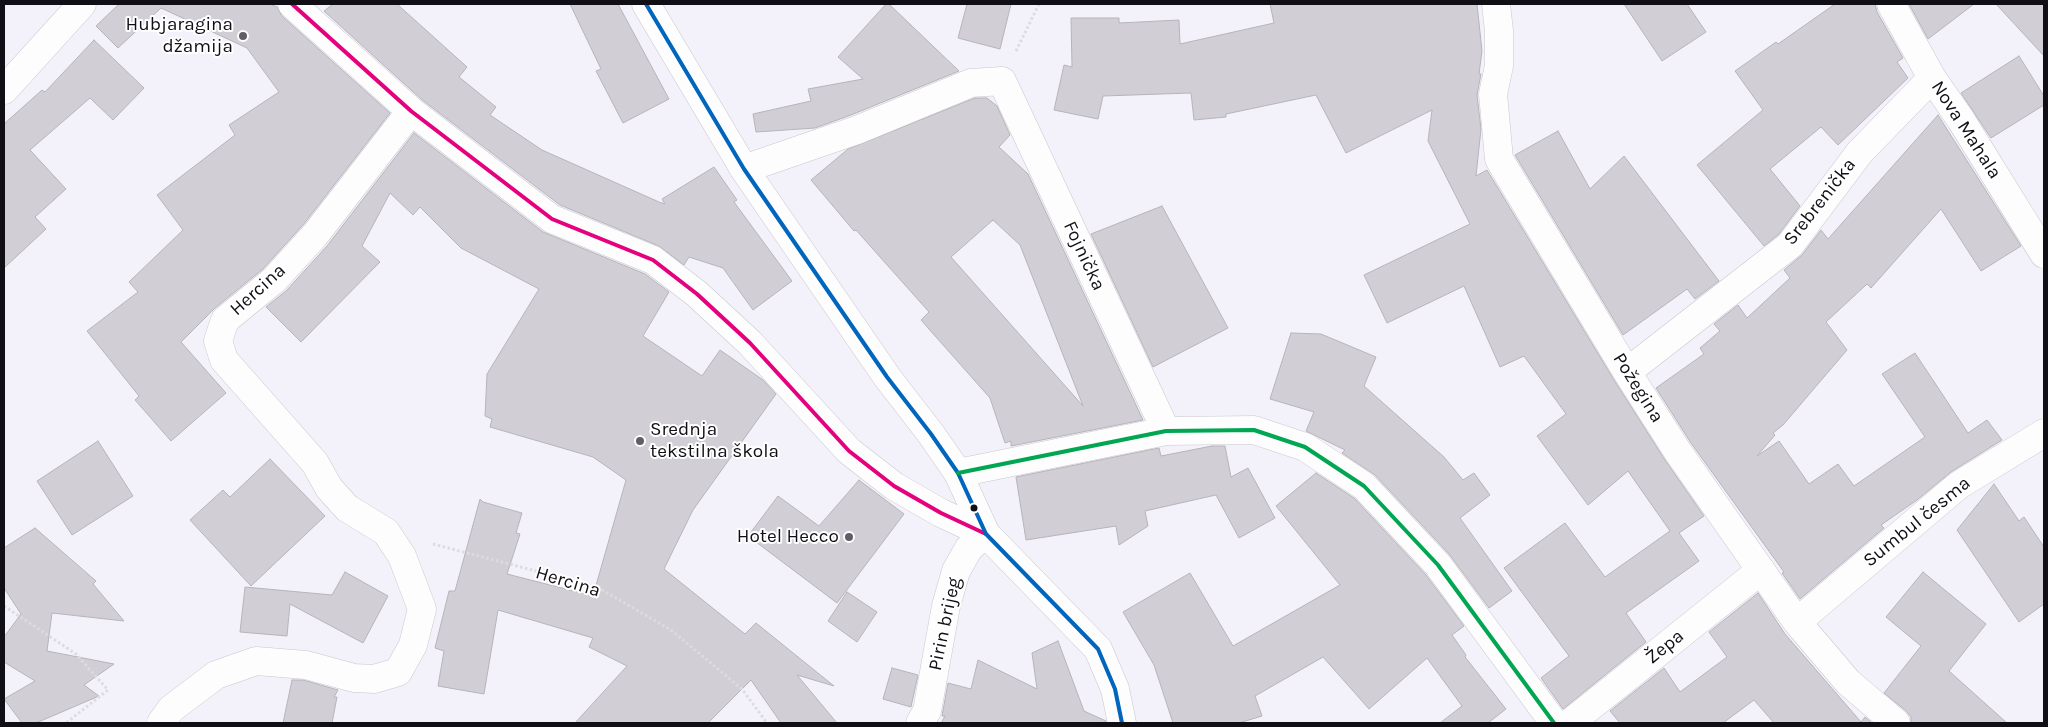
<!DOCTYPE html>
<html>
<head>
<meta charset="utf-8">
<style>
  body { margin:0 }
  #map { position:relative; width:2048px; height:727px; overflow:hidden; background:#f3f2fb; font-family:Karla,sans-serif }
  canvas { display:block }
  .frame { position:absolute; inset:0; border:5px solid #100f15; pointer-events:none }
</style>
</head>
<body>
<div id="map">
<canvas width="2048" height="727"></canvas>
<div class="frame"></div>
</div>
<script>
const ctx = document.querySelector('canvas').getContext('2d');
ctx.lineJoin = 'round';
function fillPath(path, color) { ctx.fillStyle = color; ctx.fill(path, 'evenodd'); }
const poly = rows => new Path2D(rows.map(r => 'M' + r).join(''));
function stroke(path, color, width, dash) { ctx.strokeStyle = color; ctx.lineWidth = width; ctx.lineCap = dash ? 'butt' : 'round'; ctx.setLineDash(dash || []); ctx.stroke(path); }
function drawText(font, color, halo, rows, align = 'center') {
  ctx.font = font + ' Karla,sans-serif'; ctx.lineWidth = 4; ctx.setLineDash([]); ctx.textBaseline = 'middle'; ctx.strokeStyle = halo; ctx.fillStyle = color; for (const [text, x, y, turn = 0] of rows) {
    ctx.save(); ctx.translate(x, y); ctx.rotate((+turn || 0) * Math.PI / 180); ctx.textAlign = isNaN(turn) ? turn : align; if (halo) ctx.strokeText(text, 0, 0); ctx.fillText(text, 0, 0); ctx.restore();
  }
}
const building = poly([
  [119,4,270,4,277,7,282,16,390,113,303,225,263,269,215,308,181,342,226,393,171,441,135,400,139,396,87,331,138,292,129,282,183,230,157,195,235,135,229,125,279,92,247,48,161,8,118,48,96,26,119,4],
  [333,4,397,4,467,67,459,77,496,107,490,115,542,150,659,202,665,204,662,199,714,167,737,200,734,202,792,281,753,310,723,268,689,257,684,265,659,246,560,205,421,99,324,11,333,4],
  [570,4,618,4,669,99,623,123,596,71,601,69,570,4],
  [886,4,889,4,959,71,851,115,815,128,756,132,753,114,811,101,808,89,863,79,838,57,886,4],
  [967,4,1011,4,1000,49,958,38,967,4],
  [1270,4,1477,4,1482,51,1479,74,1481,74,1477,95,1481,129,1476,176,1487,170,1614,380,1665,460,1704,516,1679,533,1699,561,1626,613,1646,642,1563,709,1541,678,1569,656,1504,568,1565,523,1605,577,1670,531,1628,471,1588,505,1537,436,1566,414,1524,356,1500,367,1464,286,1387,323,1364,275,1470,224,1428,141,1432,110,1346,153,1316,95,1226,114,1226,117,1194,120,1191,93,1103,96,1098,119,1054,110,1064,65,1072,67,1071,18,1119,18,1119,23,1179,20,1180,44,1274,23,1270,4],
  [1624,4,1687,4,1706,32,1662,61,1624,4],
  [1835,4,1875,4,1877,12,1903,58,1897,62,1908,78,1838,145,1821,127,1770,169,1800,206,1779,234,1764,246,1697,165,1763,110,1735,71,1776,42,1778,44,1835,4],
  [1909,4,1974,4,1928,39,1909,4],
  [1996,4,2044,4,2044,56,1996,4],
  [94,40,144,88,113,120,90,98,30,150,66,189,35,217,46,229,4,268,4,121,5,123,42,90,45,92,94,40],
  [2019,56,2044,96,2044,105,1991,138,1961,93,2019,56],
  [975,98,987,98,997,106,1010,135,999,147,1028,174,1143,420,1011,446,1011,441,1005,443,990,398,921,320,929,312,856,230,854,231,811,180,848,149,975,98],
  [993,220,1020,245,1083,406,951,257,993,220],
  [1938,115,2021,246,1981,271,1941,209,1871,288,1867,284,1826,322,1847,350,1783,425,1773,433,1775,435,1757,456,1779,441,1809,484,1838,464,1854,486,1925,437,1882,374,1915,353,1968,433,1987,420,2002,440,1951,472,1917,500,1881,525,1884,528,1800,599,1782,573,1784,572,1691,443,1656,388,1704,354,1700,348,1720,331,1714,324,1738,305,1747,318,1790,278,1784,270,1802,255,1821,230,1828,239,1938,115],
  [1558,131,1590,189,1624,156,1719,281,1695,299,1687,289,1623,335,1515,155,1558,131],
  [414,133,543,232,645,274,669,292,643,336,702,376,720,350,763,380,776,394,693,510,664,569,745,634,756,623,834,686,797,675,837,723,781,723,751,680,708,723,575,723,627,666,589,647,593,638,498,610,484,694,438,686,444,651,435,648,449,591,455,591,480,499,483,502,522,513,516,533,520,534,507,574,593,596,626,480,593,457,490,427,492,419,485,416,487,374,539,289,461,248,420,207,413,215,390,193,362,246,380,262,301,342,266,307,286,291,327,246,414,133],
  [1162,206,1228,328,1153,367,1091,234,1162,206],
  [1291,333,1321,334,1376,357,1364,386,1444,457,1463,480,1474,473,1490,495,1460,518,1512,591,1489,608,1449,554,1375,475,1342,453,1345,450,1306,431,1314,412,1270,399,1291,333],
  [98,441,133,496,72,535,37,481,98,441],
  [1212,446,1225,446,1231,477,1248,468,1275,518,1239,538,1216,495,1145,511,1148,526,1119,545,1116,526,1026,540,1016,477,1159,448,1161,456,1212,446],
  [270,459,325,516,251,586,190,520,223,490,230,497,270,459],
  [1316,473,1354,498,1426,575,1464,626,1452,635,1466,655,1465,657,1506,709,1488,723,1440,723,1462,706,1427,658,1369,709,1323,657,1255,696,1262,716,1239,723,1173,723,1154,665,1123,612,1190,573,1233,646,1340,585,1276,506,1316,473],
  [859,480,904,514,837,603,748,536,778,496,819,526,859,480],
  [1994,484,2019,521,2024,517,2044,547,2044,604,2019,622,1957,530,1994,484],
  [35,528,96,581,93,584,124,621,52,613,47,651,114,664,84,685,99,696,36,723,22,723,4,699,35,681,4,662,4,637,21,614,4,588,4,548,35,528],
  [345,572,388,596,363,643,290,604,287,636,240,632,245,587,332,595,345,572],
  [1923,572,1986,624,1949,671,2007,723,1911,723,1911,717,1906,711,1884,693,1921,646,1886,617,1923,572],
  [847,592,877,612,857,642,828,621,847,592],
  [1758,593,1785,634,1861,722,1865,717,1872,723,1774,723,1754,700,1723,723,1620,723,1610,711,1664,668,1680,692,1727,657,1709,632,1758,593],
  [1058,641,1084,711,1106,721,1106,723,941,723,945,716,942,716,948,683,971,689,978,660,1037,689,1032,653,1058,641],
  [892,668,918,675,911,707,883,699,892,668],
  [292,680,303,680,338,690,334,697,337,697,332,723,283,723,292,680]
]);
fillPath(building, '#d1ced5');
stroke(building, '#b6b4ba', 1);
const minor = poly([
  [292,4,411,111,552,219,653,260,697,294,750,343,849,451,894,486,941,513,986,534,969,548,956,571,946,606,927,711,920,723],
  [1496,4,1499,31,1499,66,1493,94,1499,159,1627,372,1678,452,1797,622,1848,682,1896,723],
  [1891,4,1932,78,1961,120,2044,254],
  [4,90,82,4],
  [744,169,857,130,971,83,1002,81,1166,431],
  [1627,372,1790,245,1860,152,1932,78],
  [958,473,1166,431,1254,430,1305,447,1364,486,1438,565,1554,723],
  [1797,622,1959,485,2044,433],
  [161,723,171,709,216,675,256,661,306,665,354,678,374,679,398,672,413,645,422,609,402,556,386,532,347,508,329,488,315,463,224,360,218,341,225,320,274,280,315,235,411,111],
  [1570,723,1761,570]
]);
const tertiary = poly([
  [646,4,744,169,887,377,931,434,958,473,986,534,1098,649,1115,689,1122,723]
]);
stroke(minor, '#c8c7cd', 29);
stroke(tertiary, '#c8c7cd', 29);
stroke(poly([
  [1016,51,1039,4],
  [433,544,597,587,671,630,742,689,767,723],
  [4,606,76,654,108,690,66,723]
]), '#dcdcde', 3, [2.5, 2.5]);
stroke(minor, '#fdfdfe', 28);
stroke(tertiary, '#fdfdfe', 28);
stroke(poly([
  [292,4,411,111,552,219,653,260,697,294,750,343,849,451,894,486,941,513,986,534]
]), '#e5007d', 4);
stroke(poly([
  [646,4,744,169,887,377,931,434,958,473,986,534,1098,649,1115,689,1122,723]
]), '#0065bd', 4);
stroke(poly([
  [958,473,1166,431,1254,430,1305,447,1364,486,1438,565,1554,723]
]), '#00a651', 4);
for (const [x, y, r, color] of [
  [243,36,5,"#5f5e66"],
  [640,441,5,"#5f5e66"],
  [974,508,4.5,"#100f15"],
  [849,537,5,"#5f5e66"]
]) { const dot = new Path2D(); dot.arc(x, y, r, 0, 2 * Math.PI); ctx.fillStyle = color; ctx.fill(dot); stroke(dot, '#fff', 2); }
drawText('19px', '#100f15', '#fff', [
  ["Hubjaragina",233,25],
  ["džamija",233,47],
  ["Srednja",650,430,"left"],
  ["tekstilna škola",650,452,"left"],
  ["Hotel Hecco",839,537]
], 'right');
drawText('19px', '#100f15', '#fff', [
  ["Nova Mahala",1966,130,57],
  ["Srebrenička",1820,202,-52],
  ["Fojnička",1084,256,65],
  ["Hercina",258,290,-42],
  ["Požegina",1638,388,58],
  ["Sumbul česma",1917,522,-39],
  ["Hercina",568,582,17],
  ["Pirin brijeg",945,624,-78],
  ["Žepa",1665,647,-39]
]);
</script>
</body>
</html>
